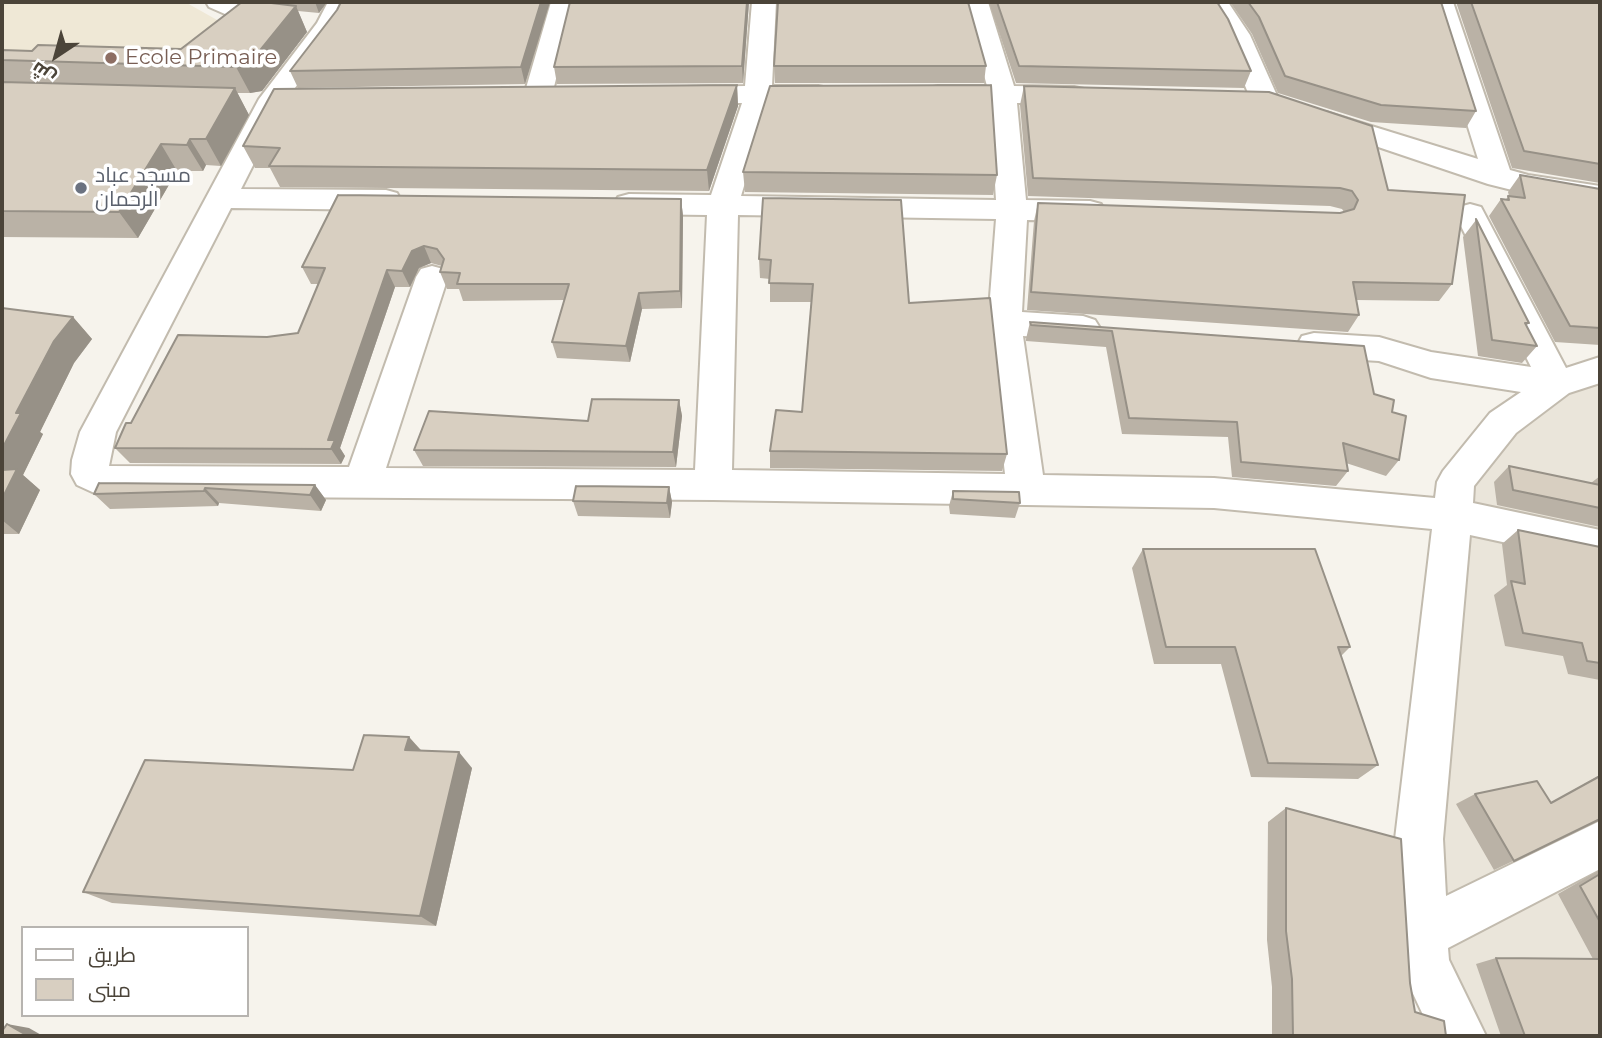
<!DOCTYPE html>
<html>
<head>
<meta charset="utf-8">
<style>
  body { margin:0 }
  #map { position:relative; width:1602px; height:1038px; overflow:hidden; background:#f6f3ec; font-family:Montserrat,Cairo,sans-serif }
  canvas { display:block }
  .frame { position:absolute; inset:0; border:4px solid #4b4439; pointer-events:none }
  .legend { position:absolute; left:21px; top:926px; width:228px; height:91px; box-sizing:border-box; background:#fff; border:2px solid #b7b4b0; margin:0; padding:9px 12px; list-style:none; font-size:21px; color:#4b4439 }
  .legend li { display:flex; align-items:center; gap:14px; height:35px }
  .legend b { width:35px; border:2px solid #b7b4b0 }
  .north { position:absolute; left:21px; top:21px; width:70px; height:70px; -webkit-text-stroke:5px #fff; paint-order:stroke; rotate:216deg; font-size:19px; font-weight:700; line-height:28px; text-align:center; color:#4b4439 }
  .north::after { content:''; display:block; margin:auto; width:24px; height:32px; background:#4b4439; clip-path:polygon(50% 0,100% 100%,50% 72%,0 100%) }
</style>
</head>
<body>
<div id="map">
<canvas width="1602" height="1038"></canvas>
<div class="frame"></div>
<ul class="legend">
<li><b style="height:9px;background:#fff"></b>طريق</li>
<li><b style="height:19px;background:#d8cfc1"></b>مبنى</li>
</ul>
<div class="north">ش</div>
</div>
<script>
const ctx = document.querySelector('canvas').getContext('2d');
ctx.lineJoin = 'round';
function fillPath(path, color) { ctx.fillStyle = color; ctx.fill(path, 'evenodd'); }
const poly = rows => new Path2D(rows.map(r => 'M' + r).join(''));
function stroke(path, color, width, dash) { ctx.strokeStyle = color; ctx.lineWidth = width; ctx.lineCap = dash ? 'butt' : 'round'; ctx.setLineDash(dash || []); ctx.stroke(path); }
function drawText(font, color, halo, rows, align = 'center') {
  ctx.font = font + ' Montserrat,Cairo,sans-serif'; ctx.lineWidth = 7; ctx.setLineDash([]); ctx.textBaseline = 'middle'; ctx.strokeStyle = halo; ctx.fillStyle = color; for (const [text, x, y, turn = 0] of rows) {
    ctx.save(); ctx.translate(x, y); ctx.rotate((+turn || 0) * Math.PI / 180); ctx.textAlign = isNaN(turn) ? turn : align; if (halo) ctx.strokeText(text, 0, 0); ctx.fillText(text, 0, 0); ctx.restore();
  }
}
fillPath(poly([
  [1600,370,1600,1036,1460,1036,1455,1029,1419,839,1456,482,1557,384]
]), '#eae5da');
fillPath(poly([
  [2,2,185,2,235,30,205,91,2,87]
]), '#efe8d6');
const street = poly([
  [206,2,238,2,292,14,296,19,292,24,283,27,225,14,209,7,206,2],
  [328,2,352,2,342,25,286,100,241,189,386,190,397,193,401,200,397,207,386,210,231,208,116,432,109,466,349,467,416,277,421,269,432,266,443,269,448,277,386,468,695,470,707,215,629,214,618,211,614,204,618,197,629,194,711,195,742,103,686,103,676,101,672,95,676,89,686,87,745,86,752,2,776,2,772,86,818,86,828,88,832,94,828,100,818,102,769,103,741,196,996,200,990,103,938,102,928,100,924,94,928,88,938,86,987,86,964,2,988,2,1014,86,1074,87,1084,89,1088,95,1084,101,1074,103,1017,103,1026,200,1090,201,1101,204,1105,211,1101,218,1090,221,1027,220,1022,312,1083,316,1095,320,1100,328,1095,336,1083,340,1023,336,1043,475,1214,478,1435,498,1437,482,1443,471,1490,413,1521,392,1431,378,1379,361,1314,357,1302,354,1297,345,1302,336,1314,333,1379,337,1431,352,1531,367,1455,214,1459,207,1470,204,1481,207,1566,368,1600,357,1600,383,1569,393,1516,433,1474,486,1473,503,1600,530,1600,563,1470,535,1443,839,1446,896,1600,821,1600,869,1448,948,1449,960,1486,1036,1433,1036,1399,964,1395,839,1432,529,1214,508,713,500,101,496,77,485,71,474,72,460,80,432,259,99,317,23,328,2],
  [738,215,996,219,988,323,1005,474,732,470,738,215],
  [551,2,575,2,552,95,548,101,538,103,528,101,524,95,551,2],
  [1204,2,1228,2,1250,35,1279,100,1275,106,1265,108,1255,106,1251,100,1224,35,1204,2],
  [1429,2,1453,2,1510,170,1528,175,1600,186,1600,206,1524,193,1488,184,1316,126,1312,120,1316,114,1326,112,1478,159,1429,2]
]);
stroke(street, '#c2bbae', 4);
fillPath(street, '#fff');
fillPath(poly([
  [276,2,327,2,319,13,298,11,307,32,262,91,250,93,237,93,249,115,221,166,206,165,203,171,177,171,138,238,2,237,2,50,32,51,181,49,276,3],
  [550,2,525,84,298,88,290,71,337,10],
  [749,2,743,83,557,84,554,67],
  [989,2,1217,2,1251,71,1244,88,1016,83],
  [1230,2,1441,2,1476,111,1466,128,1371,122,1278,93,1252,34],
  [1456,2,1600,2,1600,183,1512,168],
  [774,66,986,66,984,83,775,83],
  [737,85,738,106,709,191,280,187,270,168,255,168,243,146],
  [1024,86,1388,190,1452,284,1439,301,1356,300,1359,315,1348,332,1027,310,1034,221,1038,203,1340,213,1344,212,1342,209,1330,206,1028,196,1020,105],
  [743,172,997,175,993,195,745,192],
  [1520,175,1600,189,1600,345,1555,342,1489,216,1501,199,1506,199,1509,196,1508,192],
  [763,198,909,303,1007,454,1002,471,770,468,770,451,802,412,811,302,770,302,770,279,760,278,759,259],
  [681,199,683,216,682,308,642,309,630,362,557,358,552,342,564,300,463,301,459,289,447,289,440,272,442,266,431,263,419,268,410,287,395,287,340,448,345,456,341,464,130,463,115,448,131,423,267,337,298,333,318,284,311,284,302,267],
  [1476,220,1529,323,1526,326,1537,346,1522,363,1478,356,1463,237],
  [2,308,73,317,92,339,74,363,40,432,43,434,23,475,40,490,19,534,2,534],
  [1030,322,1364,346,1374,394,1392,412,1399,460,1386,476,1346,463,1348,471,1336,486,1232,477,1228,437,1122,434,1106,347,1026,341,1026,339],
  [679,400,682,416,676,467,423,466,414,450,588,421],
  [1509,466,1591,483,1600,476,1600,527,1497,505,1494,482],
  [99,483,315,485,326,500,321,511,219,503,218,506,110,509,94,494],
  [669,487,672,502,670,518,578,516,573,501],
  [953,491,1020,503,1015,518,950,514,949,506],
  [1518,530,1600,547,1600,680,1568,674,1563,656,1505,646,1494,595,1507,585,1502,544],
  [1143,549,1350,647,1341,656,1378,765,1358,779,1251,777,1221,664,1154,664,1132,568],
  [409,737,421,750,472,768,436,926,112,903,83,892,353,770],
  [1600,775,1600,820,1494,870,1456,804,1475,794,1551,803],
  [1286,808,1410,983,1415,1012,1446,1036,1272,1036,1272,987,1267,940,1268,822],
  [1600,870,1600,1036,1501,1036,1476,964,1496,958,1593,959,1558,894]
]), '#bab2a6');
fillPath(poly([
  [315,2,327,2,319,13],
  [541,2,550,2,525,84,521,67],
  [747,2,749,2,743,83,742,66],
  [296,6,307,32,262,91,250,93,236,67],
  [737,85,738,106,709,191,707,170],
  [235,88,249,115,221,166,206,139],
  [190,139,206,165,203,171,187,145],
  [161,144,177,171,138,238,119,212],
  [681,199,683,216,682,308,680,291],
  [424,246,431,263,419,268,410,287,402,271,412,251],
  [387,270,395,287,340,448,345,456,341,464,331,449,328,440],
  [639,293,642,309,630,362,626,346],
  [73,317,92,339,74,363,40,432,43,434,23,475,40,490,19,534,2,520,2,449,16,413,54,341],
  [679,400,682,416,676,467,673,452],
  [315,485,326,500,321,511,310,495],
  [669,487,672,502,670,518,667,503],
  [205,488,219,503,218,506,204,491],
  [409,737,423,753,405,750],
  [459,752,472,768,436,926,420,916],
  [7,1024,29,1028,43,1036,28,1036]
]), '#979187');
const building = poly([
  [242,2,263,2,296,6,249,64,236,67,2,60,2,50,32,51,38,45,181,49,242,2],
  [341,2,541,2,521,67,290,71,337,10,341,2],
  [570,2,747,2,742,66,554,67,570,2],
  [778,2,968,2,986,66,774,66,778,2],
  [997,2,1217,2,1228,19,1251,71,1019,66,997,2],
  [1248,2,1441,2,1476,111,1381,105,1285,76,1259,17,1248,2],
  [1471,2,1600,2,1600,164,1524,151,1471,2],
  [2,82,235,88,206,139,190,139,187,145,161,144,119,212,2,211,2,82],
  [737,85,707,170,269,166,280,148,243,146,274,89,737,85],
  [991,85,997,175,743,172,770,86,991,85],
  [1024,86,1269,92,1372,126,1388,190,1465,195,1452,284,1353,282,1359,315,1031,292,1038,203,1340,213,1354,209,1358,200,1352,191,1340,188,1033,178,1024,86],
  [1520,175,1600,189,1600,328,1570,326,1501,199,1509,200,1508,196,1525,198,1520,175],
  [338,195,681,199,680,291,639,293,626,346,552,342,569,284,457,284,460,273,440,272,444,259,437,249,424,246,412,251,402,271,387,270,328,440,335,440,331,449,115,448,126,423,131,423,178,335,267,337,298,333,325,268,302,267,338,195],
  [763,198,901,200,909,303,990,298,1007,454,770,451,776,410,802,412,813,284,769,283,771,260,759,259,763,198],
  [1476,219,1529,323,1525,323,1537,346,1492,340,1476,219],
  [2,308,73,317,54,341,16,413,21,413,2,449,2,308],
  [1030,322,1364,346,1374,394,1394,400,1392,412,1406,416,1399,460,1343,443,1348,471,1241,462,1237,422,1129,418,1112,331,1031,325,1030,322],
  [592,399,679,400,673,452,414,450,429,411,588,421,592,399],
  [1509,466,1600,485,1600,508,1513,490,1509,466],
  [17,469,2,499,2,470,17,469],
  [99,483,315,485,310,495,205,488,204,491,94,494,99,483],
  [576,486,669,487,667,503,573,501,576,486],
  [953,491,1019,492,1020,503,953,499,953,491],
  [1518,530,1600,547,1600,663,1587,661,1582,643,1523,633,1511,581,1525,584,1518,530],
  [1143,549,1315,549,1350,647,1338,647,1378,765,1268,763,1235,647,1166,647,1143,549],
  [364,735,409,737,405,750,459,752,420,916,83,892,145,760,353,770,364,735],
  [1600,776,1600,819,1514,861,1475,794,1537,781,1551,803,1600,776],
  [1286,808,1401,839,1410,983,1415,1012,1444,1021,1446,1036,1293,1036,1292,979,1286,931,1286,808],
  [1600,874,1600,922,1580,886,1600,874],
  [1496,958,1600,959,1600,1036,1525,1036,1496,958],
  [7,1024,28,1036,2,1036,2,1031,7,1024]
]);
fillPath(building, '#d8cfc1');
stroke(building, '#979187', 2);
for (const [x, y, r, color] of [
  [111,58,7,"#8d6e63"],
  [81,188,7,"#6b7280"]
]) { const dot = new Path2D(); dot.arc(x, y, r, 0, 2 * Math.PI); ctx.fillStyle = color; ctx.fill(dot); stroke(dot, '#fff', 2.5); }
drawText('21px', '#785e54', '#fff', [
  ["Ecole Primaire",125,58]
], 'left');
drawText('21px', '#5b616d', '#fff', [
  ["مسجد عباد",95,176],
  ["الرحمان",95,200]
], 'left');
</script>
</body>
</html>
